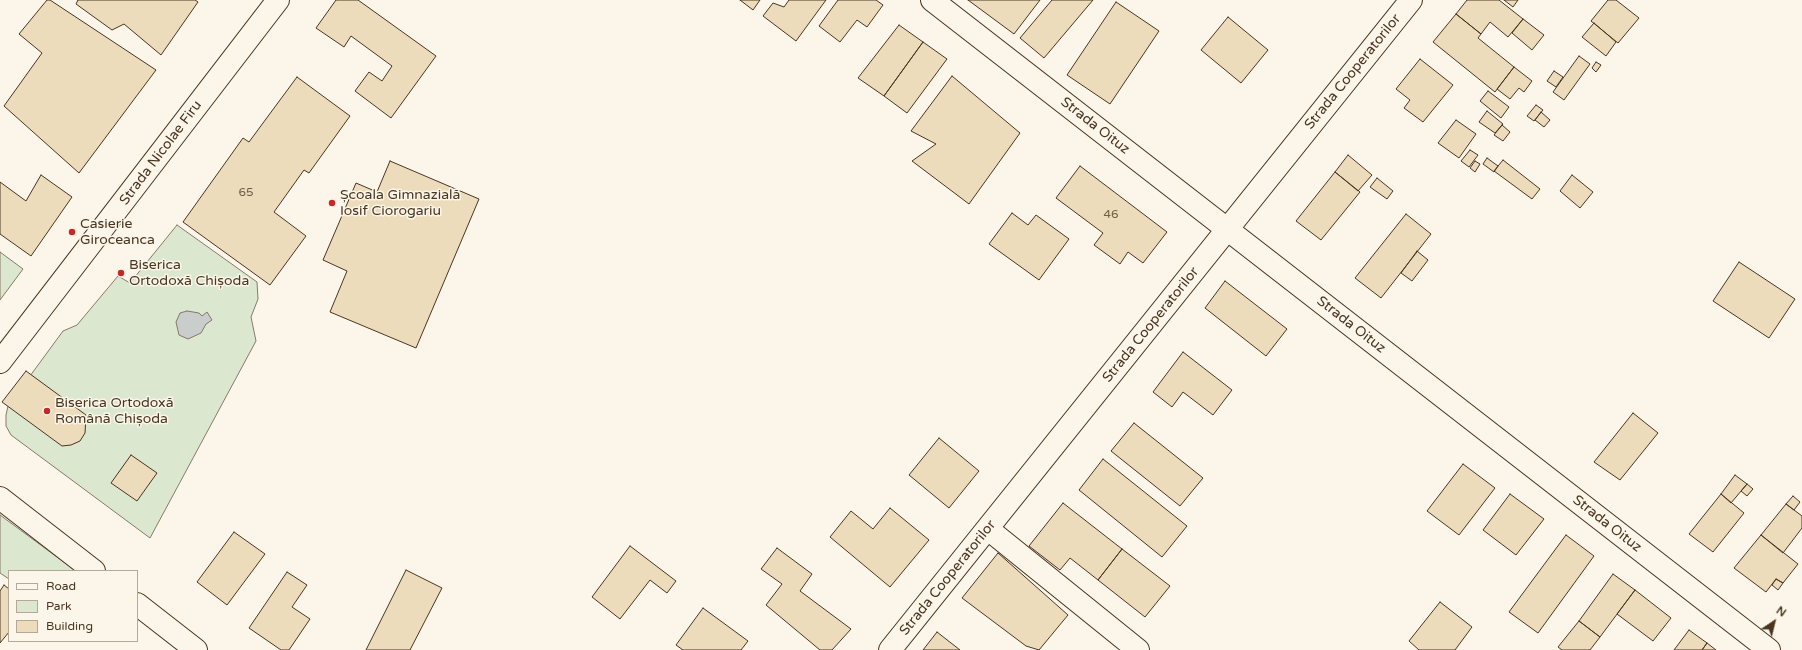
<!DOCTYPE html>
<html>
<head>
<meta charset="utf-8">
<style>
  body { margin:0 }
  #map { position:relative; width:1802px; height:650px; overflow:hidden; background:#fbf6e9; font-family:"Varela Round",sans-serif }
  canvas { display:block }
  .legend { position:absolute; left:8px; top:570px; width:130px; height:72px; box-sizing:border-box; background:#fbf6e9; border:1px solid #b4a999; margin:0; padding:5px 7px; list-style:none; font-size:12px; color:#4a3520 }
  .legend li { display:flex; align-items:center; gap:8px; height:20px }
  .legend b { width:20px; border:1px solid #b4a999 }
  .north { position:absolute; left:1754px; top:602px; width:40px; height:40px; -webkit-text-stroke:3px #fbf6e9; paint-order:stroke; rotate:35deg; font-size:11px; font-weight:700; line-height:16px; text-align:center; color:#4a3520 }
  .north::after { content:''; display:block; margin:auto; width:14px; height:18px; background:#4a3520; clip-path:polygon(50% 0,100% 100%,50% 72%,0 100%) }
</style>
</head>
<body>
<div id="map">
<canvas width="1802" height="650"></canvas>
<ul class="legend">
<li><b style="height:5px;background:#fbf6e9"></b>Road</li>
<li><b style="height:11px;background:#dce7d0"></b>Park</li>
<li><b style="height:11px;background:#ecdcbc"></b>Building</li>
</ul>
<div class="north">N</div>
</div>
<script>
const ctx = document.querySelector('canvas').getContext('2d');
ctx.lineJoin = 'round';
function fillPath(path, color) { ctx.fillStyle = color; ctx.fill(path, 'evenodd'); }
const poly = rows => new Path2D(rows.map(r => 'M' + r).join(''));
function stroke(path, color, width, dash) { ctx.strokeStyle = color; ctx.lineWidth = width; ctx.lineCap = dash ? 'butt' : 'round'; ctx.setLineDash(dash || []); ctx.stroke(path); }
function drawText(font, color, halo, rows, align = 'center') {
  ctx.font = font + ' "Varela Round",sans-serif'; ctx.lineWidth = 3; ctx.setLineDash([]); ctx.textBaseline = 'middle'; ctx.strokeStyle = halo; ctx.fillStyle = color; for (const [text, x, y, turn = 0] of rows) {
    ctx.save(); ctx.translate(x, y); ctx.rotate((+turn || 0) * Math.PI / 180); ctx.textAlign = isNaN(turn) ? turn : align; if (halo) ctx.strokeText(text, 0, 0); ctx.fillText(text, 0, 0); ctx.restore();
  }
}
const green = poly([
  [177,225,257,282,258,299,251,317,256,341,150,538,11,435,6,426,6,415,8,406,63,331,77,325,118,276,130,283,177,225],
  [0,252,23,269,0,300,0,252],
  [0,515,76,571,9,571,9,579,0,573,0,515]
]);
fillPath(green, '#dce7d0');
stroke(green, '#887966', 1);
const water = poly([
  [187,311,199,313,202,316,207,312,212,320,206,324,201,333,188,339,179,335,176,322,180,313,187,311]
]);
fillPath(water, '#c9cecd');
stroke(water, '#887966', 1);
const building = poly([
  [47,0,50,0,156,70,79,173,4,106,42,53,19,34,47,0],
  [78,0,195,0,198,2,161,55,124,24,112,30,76,4,78,0],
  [336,0,358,0,436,56,391,118,355,91,369,72,382,81,392,66,351,36,344,47,316,28,336,0],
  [740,0,760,0,753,10,740,0],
  [789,0,826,0,796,41,763,16,773,3,784,7,789,0],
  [838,0,876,0,883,5,867,27,857,20,840,42,819,26,838,0],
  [968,0,1040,0,1014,34,968,0],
  [1052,0,1093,0,1044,58,1020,38,1052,0],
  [1467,0,1499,0,1523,19,1508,37,1490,22,1481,34,1456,14,1467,0],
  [1504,0,1518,0,1513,7,1504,0],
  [1608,0,1616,0,1639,18,1618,43,1591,21,1608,0],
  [1116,2,1159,31,1110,104,1067,75,1116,2],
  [1456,14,1481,34,1478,38,1514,67,1495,92,1433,42,1456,14],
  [1228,17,1268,50,1241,83,1201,50,1228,17],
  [1523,19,1544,35,1532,50,1512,33,1523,19],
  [1594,23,1616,42,1606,56,1582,37,1594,23],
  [899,25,923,42,884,96,858,78,899,25],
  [923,42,947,59,907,113,884,96,923,42],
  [1579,56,1590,64,1564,100,1553,92,1579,56],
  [1420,59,1453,85,1423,122,1404,108,1410,100,1396,89,1420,59],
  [1596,62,1601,65,1596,72,1592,68,1596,62],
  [1514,67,1532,81,1524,92,1519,88,1510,99,1497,89,1514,67],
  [1554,71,1563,77,1556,87,1547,81,1554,71],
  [952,76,1020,133,969,204,912,161,936,144,911,131,952,76],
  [297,77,350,116,309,173,304,170,274,212,306,236,270,285,183,222,243,138,249,142,297,77],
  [1488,91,1509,107,1501,118,1480,101,1488,91],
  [1536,105,1543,110,1534,121,1527,116,1536,105],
  [1487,111,1503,124,1495,133,1479,122,1487,111],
  [1541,112,1550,120,1544,127,1535,120,1541,112],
  [1456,120,1476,134,1459,158,1438,143,1456,120],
  [1502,125,1510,132,1503,141,1494,135,1502,125],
  [1470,150,1478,155,1469,167,1461,161,1470,150],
  [1348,155,1372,175,1358,191,1335,172,1348,155],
  [1487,158,1498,166,1494,172,1483,164,1487,158],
  [1503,160,1540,189,1532,199,1494,171,1503,160],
  [390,161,479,199,416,348,330,312,347,271,323,260,356,183,377,192,390,161],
  [1475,161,1480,164,1475,172,1470,168,1475,161],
  [1080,166,1167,232,1143,263,1128,252,1120,264,1094,245,1103,233,1056,198,1080,166],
  [1335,172,1360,192,1321,240,1296,221,1335,172],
  [41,175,72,197,31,256,0,234,0,182,26,201,41,175],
  [1572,175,1593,192,1580,208,1560,191,1572,175],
  [1377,178,1393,191,1387,199,1370,187,1377,178],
  [1012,213,1028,225,1036,215,1069,239,1039,280,989,244,1012,213],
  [1406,214,1431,234,1381,298,1355,278,1406,214],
  [1417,251,1428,260,1412,281,1401,273,1417,251],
  [1739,262,1795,299,1769,338,1713,301,1739,262],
  [1225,281,1287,329,1266,356,1205,308,1225,281],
  [1183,352,1232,390,1213,415,1183,392,1172,407,1153,392,1183,352],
  [26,371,86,415,85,433,80,441,71,445,62,446,2,402,26,371],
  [1633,413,1658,433,1620,480,1594,462,1633,413],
  [1134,423,1203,478,1180,506,1111,451,1134,423],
  [939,438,979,471,949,508,909,475,939,438],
  [131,455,157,473,137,501,111,483,131,455],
  [1103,459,1187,526,1162,557,1079,490,1103,459],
  [1463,464,1495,488,1459,535,1427,511,1463,464],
  [1735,475,1747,484,1731,503,1721,494,1735,475],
  [1747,484,1753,489,1747,496,1741,491,1747,484],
  [1510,494,1544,519,1516,555,1483,530,1510,494],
  [1721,494,1744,513,1713,552,1689,534,1721,494],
  [1793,496,1800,502,1794,510,1786,504,1793,496],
  [1063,503,1122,549,1098,580,1070,558,1060,570,1029,546,1063,503],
  [1786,504,1802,516,1802,528,1783,553,1761,535,1786,504],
  [890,508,929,540,890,587,830,537,851,511,873,529,890,508],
  [234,532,265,554,227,605,197,582,234,532],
  [1566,535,1594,556,1538,633,1509,612,1566,535],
  [1761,535,1798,564,1783,583,1776,579,1766,592,1734,568,1761,535],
  [630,546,676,581,667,593,650,580,620,619,592,597,630,546],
  [777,548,812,574,800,591,851,629,832,650,820,650,766,605,782,584,761,569,777,548],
  [1122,549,1170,586,1145,617,1098,580,1122,549],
  [998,553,1068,615,1039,650,1026,646,962,598,998,553],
  [406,570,442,588,410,650,366,650,406,570],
  [287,572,307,585,292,607,310,619,289,650,281,650,249,628,287,572],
  [1613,574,1635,590,1600,637,1579,621,1613,574],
  [1776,579,1783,583,1778,590,1772,585,1776,579],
  [4,585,9,589,9,632,0,643,0,591,4,585],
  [1635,590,1671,618,1653,641,1617,614,1635,590],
  [1440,602,1472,627,1455,650,1419,650,1409,641,1440,602],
  [703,608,748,641,741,650,683,650,676,645,703,608],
  [1579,621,1600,637,1590,650,1562,650,1558,647,1579,621],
  [1689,630,1707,643,1702,650,1674,650,1689,630],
  [937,632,960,650,923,650,937,632],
  [1707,643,1716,650,1702,650,1707,643]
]);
fillPath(building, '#ecdcbc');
stroke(building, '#4a3520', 1);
const minor = poly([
  [932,0,1769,650],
  [0,362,278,0],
  [0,498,94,571],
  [988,529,1138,650],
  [137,604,196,650],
  [890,650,1411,0]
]);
stroke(minor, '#4a3520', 24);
stroke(minor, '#fbf6e9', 22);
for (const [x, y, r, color] of [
  [332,203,4,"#c62828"],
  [72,232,4,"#c62828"],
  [121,273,4,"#c62828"],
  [47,411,4,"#c62828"]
]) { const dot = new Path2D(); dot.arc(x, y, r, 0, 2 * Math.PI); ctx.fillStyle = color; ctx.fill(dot); stroke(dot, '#fbf6e9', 1.5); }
drawText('12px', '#725f47', null, [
  ["65",246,193],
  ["46",1111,215]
]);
drawText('14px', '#4a3520', '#fbf6e9', [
  ["Strada Cooperatorilor",1353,72,-51],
  ["Strada Oituz",1095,126,38],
  ["Strada Nicolae Firu",161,153,-53],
  ["Strada Cooperatorilor",1151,325,-51],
  ["Strada Oituz",1351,325,38],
  ["Strada Oituz",1607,524,38],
  ["Strada Cooperatorilor",948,578,-51]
]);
drawText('14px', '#4a3520', '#fbf6e9', [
  ["Școala Gimnazială",340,195],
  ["Iosif Ciorogariu",340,211],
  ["Casierie",80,224],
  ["Giroceanca",80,240],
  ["Biserica",129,265],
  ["Ortodoxă Chișoda",129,281],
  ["Biserica Ortodoxă",55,403],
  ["Română Chișoda",55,419]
], 'left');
</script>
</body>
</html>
